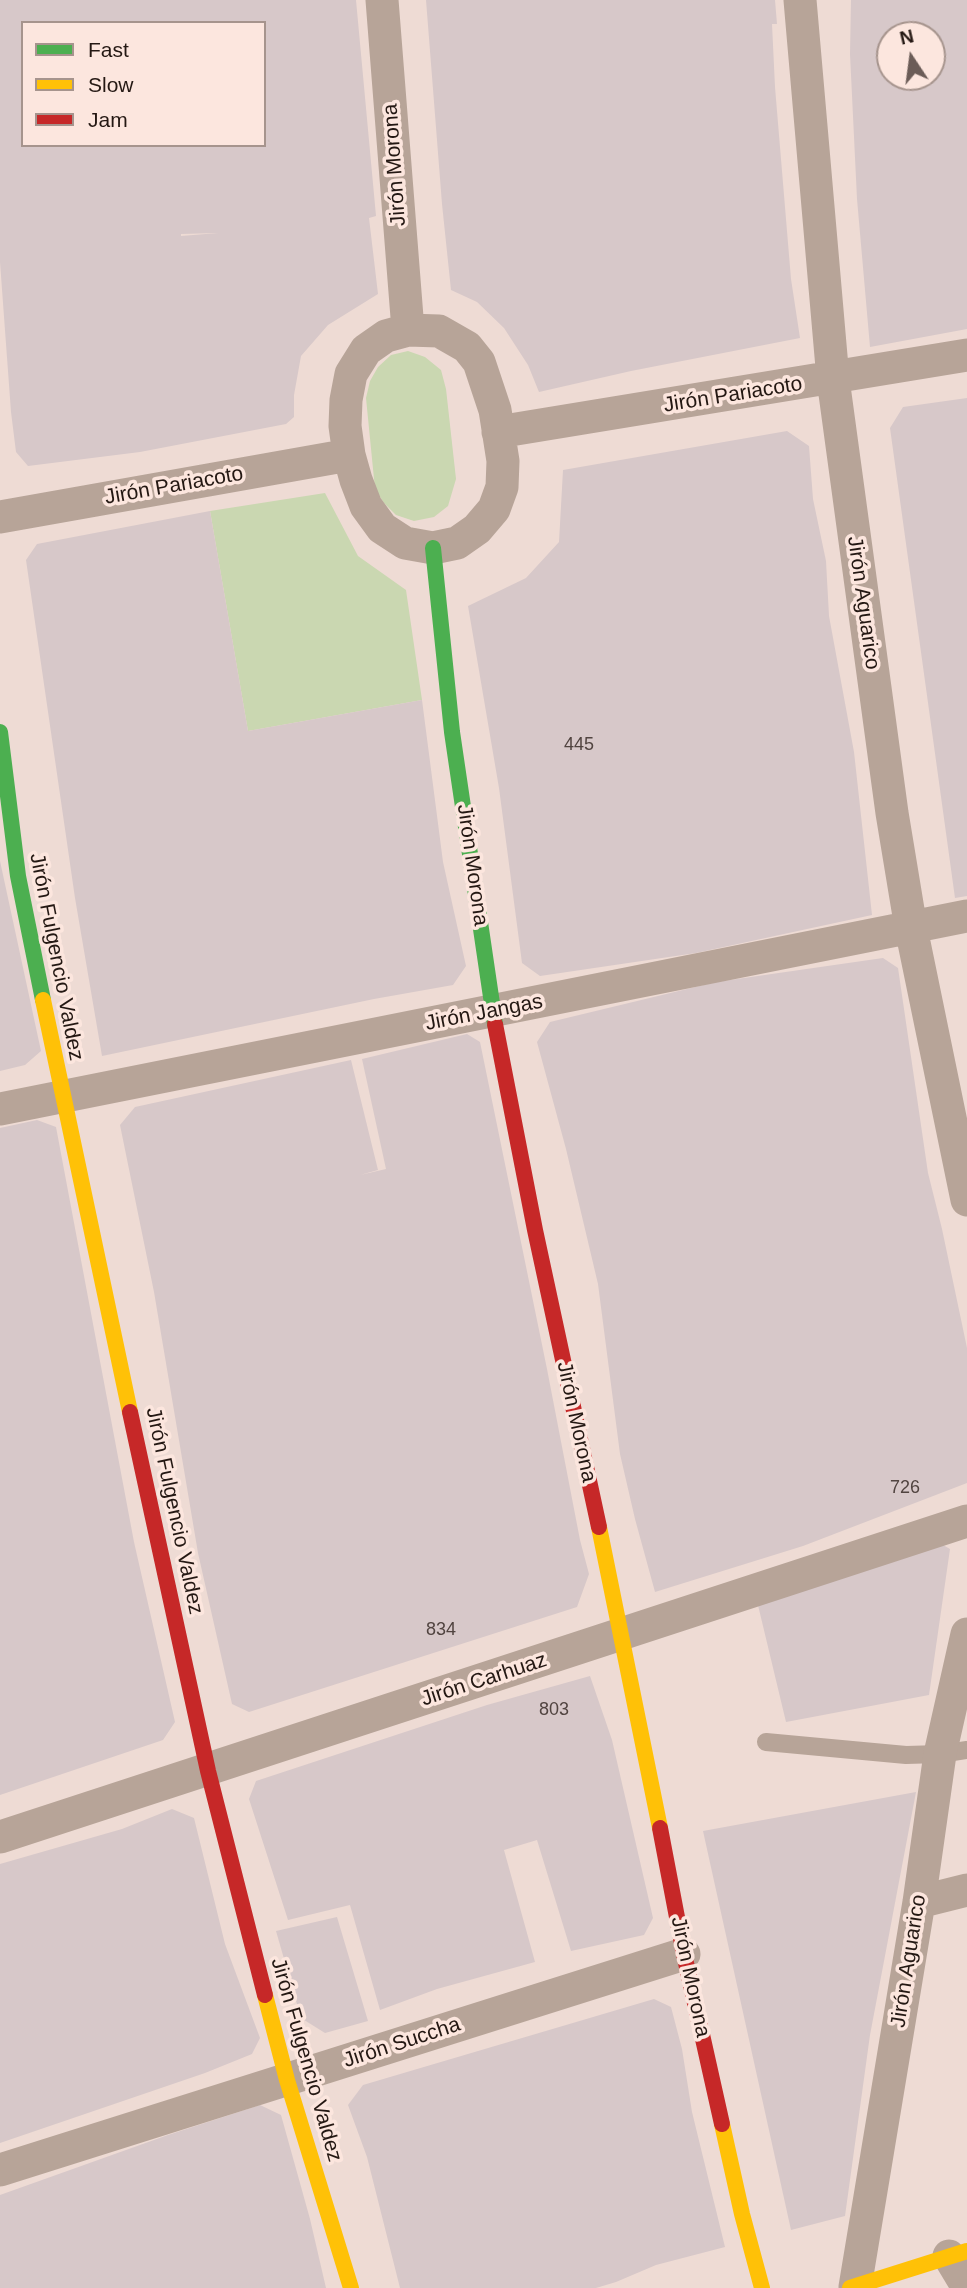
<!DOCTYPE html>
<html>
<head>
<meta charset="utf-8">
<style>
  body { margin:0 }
  #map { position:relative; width:967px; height:2288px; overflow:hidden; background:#eedbd4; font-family:Helvetica,sans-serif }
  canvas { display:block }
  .legend { position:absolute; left:21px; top:21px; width:245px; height:126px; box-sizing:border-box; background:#fce6de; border:2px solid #a6948d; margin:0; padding:9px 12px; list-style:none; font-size:21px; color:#241813 }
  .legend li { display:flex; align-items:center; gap:14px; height:35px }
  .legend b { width:35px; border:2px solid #a6948d }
  .north { position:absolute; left:876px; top:21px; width:70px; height:70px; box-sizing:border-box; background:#fce6de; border:2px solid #a6948d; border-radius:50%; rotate:347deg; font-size:19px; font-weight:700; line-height:28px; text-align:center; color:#241813 }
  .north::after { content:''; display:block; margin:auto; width:24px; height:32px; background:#6b5c57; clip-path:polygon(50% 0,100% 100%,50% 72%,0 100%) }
</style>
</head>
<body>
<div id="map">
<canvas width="967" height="2288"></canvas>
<ul class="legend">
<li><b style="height:9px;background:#4caf50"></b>Fast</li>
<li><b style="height:9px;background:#ffc107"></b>Slow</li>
<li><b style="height:9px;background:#c62828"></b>Jam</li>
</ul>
<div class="north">N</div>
</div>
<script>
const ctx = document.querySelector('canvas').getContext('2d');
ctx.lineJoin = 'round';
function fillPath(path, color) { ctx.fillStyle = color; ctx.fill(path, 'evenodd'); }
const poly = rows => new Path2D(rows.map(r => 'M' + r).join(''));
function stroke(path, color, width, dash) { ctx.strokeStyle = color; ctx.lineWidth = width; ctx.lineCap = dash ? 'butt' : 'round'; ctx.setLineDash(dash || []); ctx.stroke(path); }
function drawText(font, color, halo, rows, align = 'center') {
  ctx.font = font + ' Helvetica,sans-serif'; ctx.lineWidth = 7; ctx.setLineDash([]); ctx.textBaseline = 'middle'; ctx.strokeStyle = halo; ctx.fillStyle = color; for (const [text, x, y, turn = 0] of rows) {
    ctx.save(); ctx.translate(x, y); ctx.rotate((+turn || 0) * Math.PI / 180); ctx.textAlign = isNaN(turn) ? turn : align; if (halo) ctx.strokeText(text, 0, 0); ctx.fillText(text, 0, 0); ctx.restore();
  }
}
fillPath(poly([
  [408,351,425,357,441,370,446,389,456,479,448,506,434,517,414,521,396,515,384,503,375,489,366,398,370,381,378,367,391,355],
  [325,493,358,556,406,590,422,700,248,731,210,511]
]), '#cad7b1');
fillPath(poly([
  [0,0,356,0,376,216,369,218,378,294,328,325,301,356,294,395,294,417,286,424,140,452,28,466,16,452,11,412,0,262],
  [23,23,264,23,264,145,23,145],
  [218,233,181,236,181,234],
  [426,0,775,0,777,24,772,24,775,87,791,279,800,338,631,371,539,392,528,365,504,328,477,302,451,290,442,204],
  [851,0,967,0,967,329,870,347,857,199,850,54],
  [890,35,932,35,932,77,890,77],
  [967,398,967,896,955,898,890,428,903,407],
  [787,431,809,446,813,499,826,561,829,616,854,752,872,915,696,953,540,976,522,963,499,788,468,606,526,578,559,542,563,470],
  [210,511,248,731,422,700,443,862,466,966,453,985,374,999,102,1056,75,898,26,560,37,544],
  [0,861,41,1051,25,1065,0,1071],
  [883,958,898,968,928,1173,942,1229,967,1348,967,1483,803,1546,655,1592,635,1519,620,1454,598,1284,566,1149,537,1042,550,1022,716,982],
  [467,1034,480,1042,547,1369,580,1540,589,1574,577,1607,249,1712,232,1704,198,1553,154,1292,120,1125,135,1107,351,1060,378,1170,360,1175,386,1169,362,1059],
  [37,1120,56,1127,134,1542,175,1722,163,1740,0,1795,0,1128],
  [938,1542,950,1549,929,1695,786,1722,757,1601],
  [590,1676,612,1740,653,1918,644,1935,571,1951,537,1840,504,1850,535,1962,437,1989,380,2010,350,1905,288,1920,249,1799,256,1781,487,1705],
  [916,1792,870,2035,845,2216,791,2230,703,1831],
  [172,1809,194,1818,225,1944,260,2038,252,2054,205,2073,0,2143,0,1864,122,1829],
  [337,1917,368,2021,325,2033,301,2018,276,1931],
  [654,1999,671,2007,682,2049,692,2112,725,2247,656,2265,616,2282,596,2288,400,2288,367,2157,348,2105,363,2085],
  [260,2105,281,2115,310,2219,326,2288,0,2288,0,2195,168,2135]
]), '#d7c8c9');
stroke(poly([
  [766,1742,906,1755,940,1754,967,1750]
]), '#b7a498', 18);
stroke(poly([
  [382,0,408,330],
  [800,0,833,379,892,813,911,928,967,1200],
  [408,330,439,331,467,347,479,362,495,410,503,461,502,487,494,509,477,529,457,543,433,548,405,543,382,528,366,506,356,480,349,455,345,426,346,400,351,374,366,350,386,336,408,330],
  [498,432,967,355],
  [0,517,349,455],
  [0,1109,967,916],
  [0,1837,967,1521],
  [919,1902,967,1890],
  [0,2170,684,1954],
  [949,2256,967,2286],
  [855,2287,919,1902,940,1754,967,1634]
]), '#b7a498', 33);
stroke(poly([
  [433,548,452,732,495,1024],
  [0,732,18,876,43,1000]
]), '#4caf50', 16);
stroke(poly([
  [43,1000,130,1412],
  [599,1527,660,1828],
  [265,1995,287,2080,351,2288],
  [722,2124,742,2214,762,2288],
  [850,2288,967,2251]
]), '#ffc107', 16);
stroke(poly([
  [495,1024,535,1230,599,1527],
  [130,1412,208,1771,265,1995],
  [660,1828,684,1954,722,2124]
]), '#c62828', 16);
drawText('18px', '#514440', null, [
  ["445",579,745],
  ["726",905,1488],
  ["834",441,1630],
  ["803",554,1710]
]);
drawText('21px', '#241813', '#fce6de', [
  ["Jirón Morona",395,165,-94],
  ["Jirón Pariacoto",733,395,-9],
  ["Jirón Pariacoto",174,486,-10],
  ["Jirón Aguarico",863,603,82],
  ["Jirón Morona",472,865,82],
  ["Jirón Fulgencio Valdez",56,957,79],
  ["Jirón Jangas",484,1013,-11],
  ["Jirón Morona",576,1422,78],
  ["Jirón Fulgencio Valdez",174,1511,78],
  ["Jirón Carhuaz",484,1680,-18],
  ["Jirón Aguarico",909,1961,-81],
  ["Jirón Morona",690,1977,78],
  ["Jirón Succha",402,2043,-18],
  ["Jirón Fulgencio Valdez",306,2060,74]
]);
</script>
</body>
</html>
